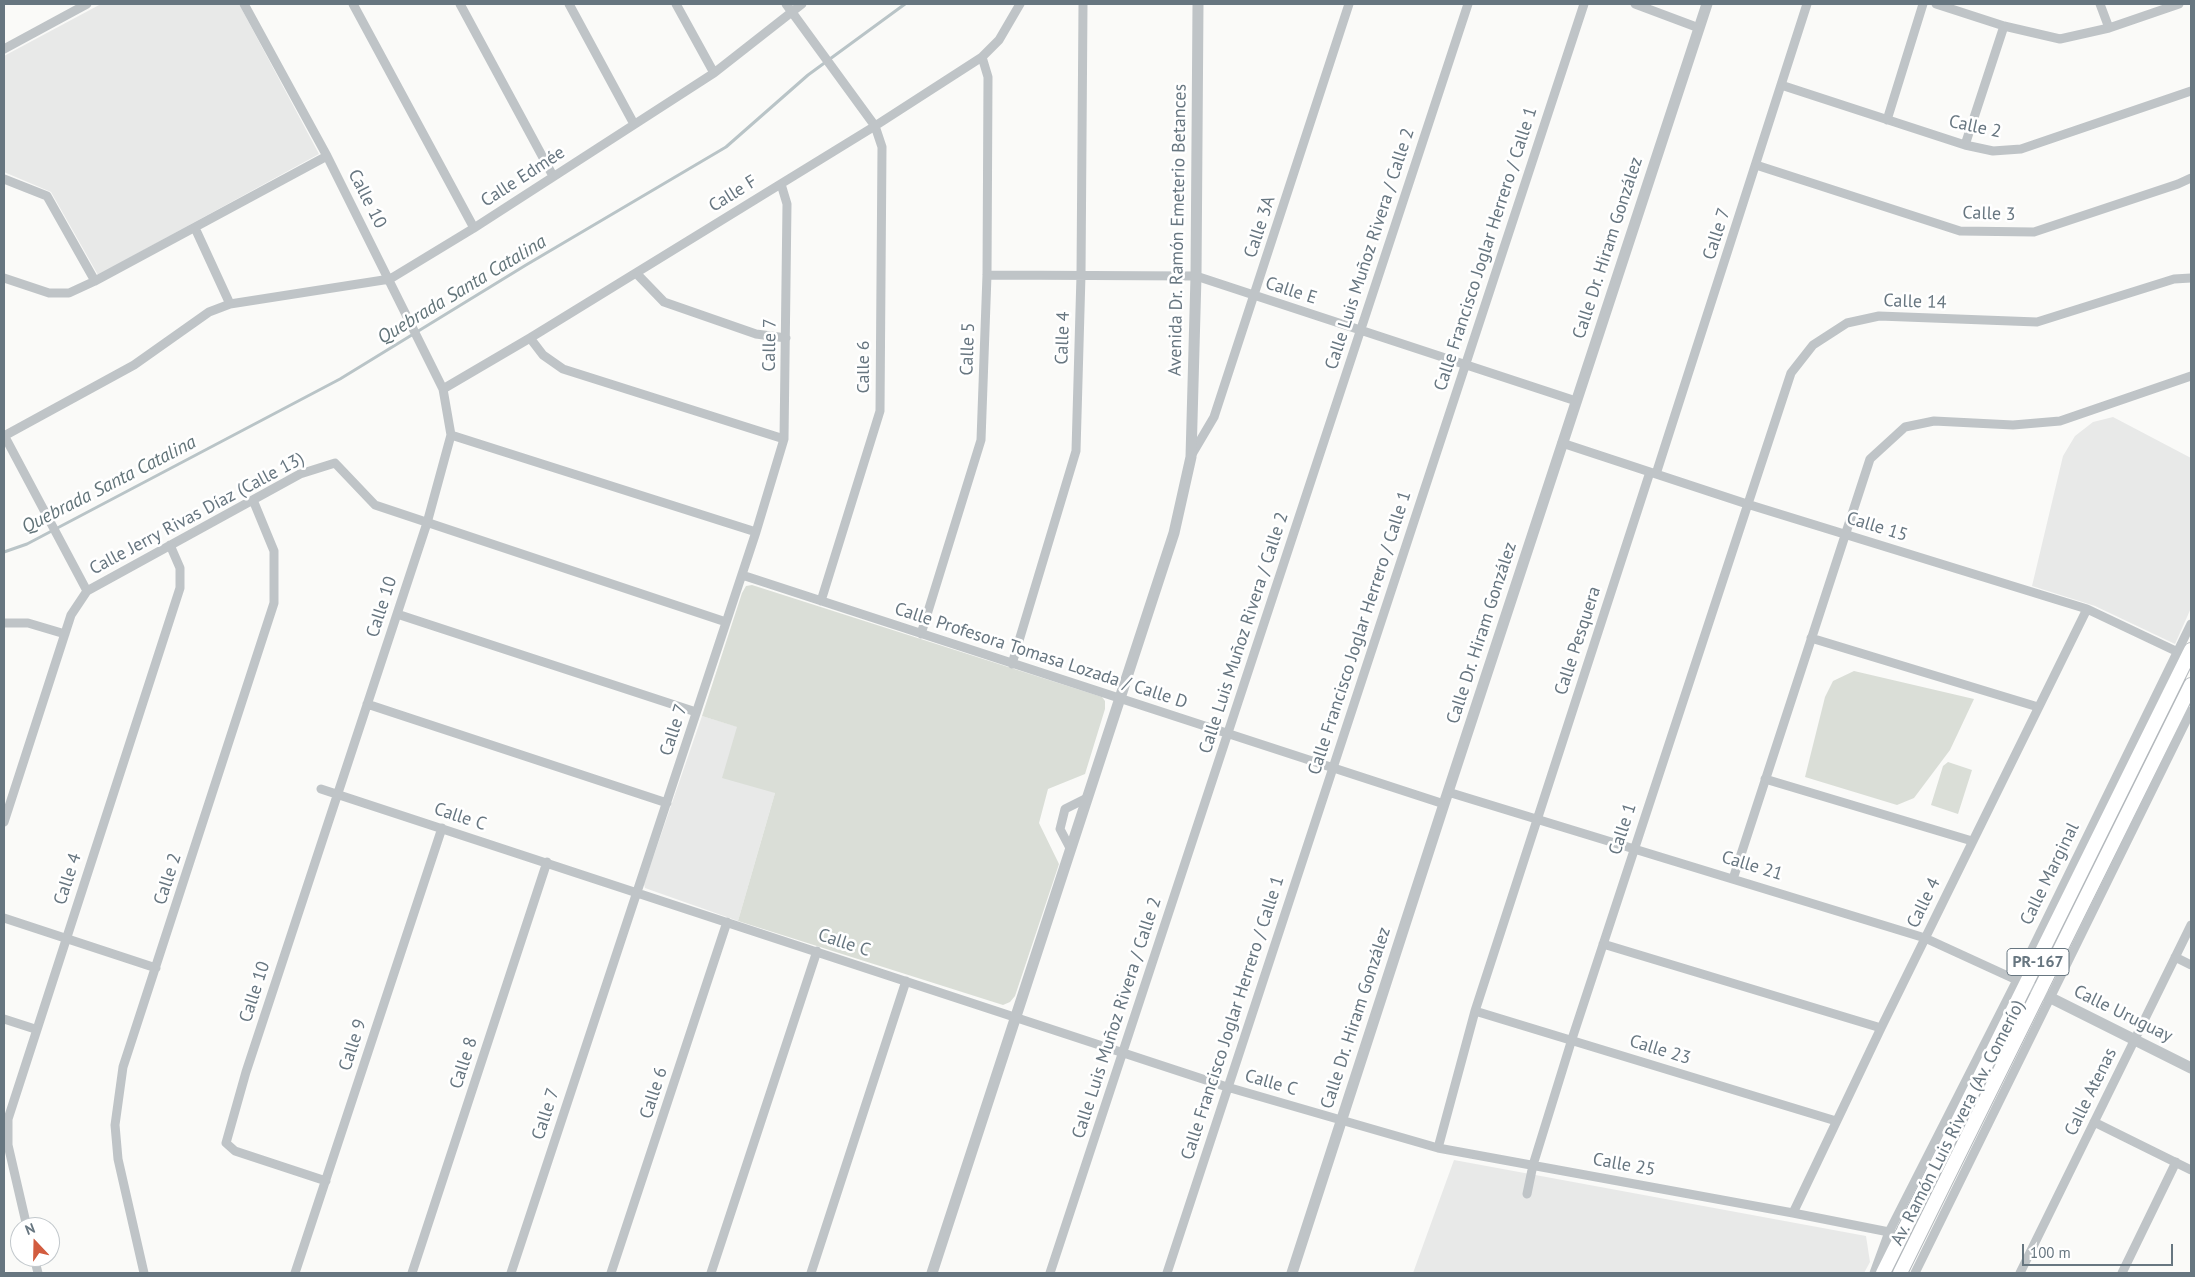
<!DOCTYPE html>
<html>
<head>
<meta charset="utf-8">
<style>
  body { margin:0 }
  #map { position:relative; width:2195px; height:1277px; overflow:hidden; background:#fafaf8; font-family:"PT Sans",sans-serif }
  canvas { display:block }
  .frame { position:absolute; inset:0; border:5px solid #677680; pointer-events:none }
  .north { position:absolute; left:10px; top:1217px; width:50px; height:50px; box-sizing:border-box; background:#fff; border:1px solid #c2c8cc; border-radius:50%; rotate:339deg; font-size:14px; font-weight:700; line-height:20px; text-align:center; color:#677680 }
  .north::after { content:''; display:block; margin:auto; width:18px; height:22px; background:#d25c3f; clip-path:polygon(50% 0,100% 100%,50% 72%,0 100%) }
  .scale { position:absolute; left:2022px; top:1244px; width:151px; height:22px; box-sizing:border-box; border:2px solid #677680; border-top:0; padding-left:6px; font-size:15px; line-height:18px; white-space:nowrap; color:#677680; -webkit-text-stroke:4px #fff; paint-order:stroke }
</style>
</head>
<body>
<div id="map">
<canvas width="2195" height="1277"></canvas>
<div class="frame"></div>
<div class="north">N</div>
<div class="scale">100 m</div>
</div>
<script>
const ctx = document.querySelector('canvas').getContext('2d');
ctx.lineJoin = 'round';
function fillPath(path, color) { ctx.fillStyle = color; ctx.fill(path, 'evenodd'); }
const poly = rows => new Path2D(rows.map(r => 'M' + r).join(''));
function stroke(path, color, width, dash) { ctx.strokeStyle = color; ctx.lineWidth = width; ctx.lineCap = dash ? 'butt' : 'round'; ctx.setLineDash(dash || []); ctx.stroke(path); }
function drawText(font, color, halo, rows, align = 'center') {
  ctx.font = font + ' "PT Sans",sans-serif'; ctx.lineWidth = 5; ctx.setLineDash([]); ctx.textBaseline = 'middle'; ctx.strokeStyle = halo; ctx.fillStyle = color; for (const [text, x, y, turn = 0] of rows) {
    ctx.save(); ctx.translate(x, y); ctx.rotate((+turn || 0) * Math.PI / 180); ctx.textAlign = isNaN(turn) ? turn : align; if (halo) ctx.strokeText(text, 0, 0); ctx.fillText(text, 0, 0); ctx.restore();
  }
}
fillPath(poly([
  [101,4,239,4,319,154,98,275,51,192,4,172,4,56],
  [2113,417,2191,458,2191,608,2175,644,2095,606,2032,586,2063,456,2075,436,2093,422],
  [702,716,738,727,775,793,738,921,645,888,644,884],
  [1454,1160,1866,1236,1870,1262,1864,1273,1413,1273]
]), '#e8e9e8');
fillPath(poly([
  [752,585,1102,697,1105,701,1105,709,1085,774,1048,789,1039,823,1059,864,1015,996,1010,1002,1003,1005,738,921,775,793,722,778,737,727,702,716,742,593,746,586],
  [1854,671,1974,699,1950,750,1914,798,1897,805,1805,777,1825,697,1833,681],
  [1948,762,1972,770,1958,814,1931,805,1943,766]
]), '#daded7');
stroke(poly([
  [4,552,27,544,340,379,526,265,726,147,808,75,905,4]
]), '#b9c4c7', 3);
const primary = poly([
  [1883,1273,2191,650],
  [1900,1273,2191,685]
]);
stroke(primary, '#b3b8bc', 16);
stroke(poly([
  [244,4,327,156,443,389,451,435,427,523,246,1072,226,1143,235,1151,326,1181],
  [353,4,474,228],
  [460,4,553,176],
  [569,4,634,124],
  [676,4,714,73],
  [786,4,875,126,882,147,880,411,821,601],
  [1635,4,1699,28],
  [1936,4,2004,26,2060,39,2109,28,2179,4],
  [2100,4,2109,28],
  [4,49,87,4],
  [1781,85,1965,145,1993,151,2021,149,2191,91],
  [1887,120,1923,4],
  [1965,145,2004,26],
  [1756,165,1960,231,2034,232,2178,184,2191,178],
  [4,179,47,196,95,281],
  [195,228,230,304],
  [636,273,664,302,756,334,786,338],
  [987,275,1196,276,1576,401],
  [4,278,49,293,69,293,95,281,327,156],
  [530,338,543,355,563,369,784,439],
  [443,389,530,338,875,126,982,57,999,40,1020,4],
  [4,435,87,591],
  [451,435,756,532],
  [4,436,134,365,209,312,230,304,390,279,474,228,714,73,802,4],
  [1562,443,1747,504,2087,609,2182,654],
  [1191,456,1214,417,1349,4],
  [1656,474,1807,4],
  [742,575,1444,804],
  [397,614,696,712],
  [4,623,28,623,65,634],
  [921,634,981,440,987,275,988,77,982,57],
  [1811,638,2038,707],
  [1012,664,1076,451,1081,275,1083,4],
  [367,704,667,803],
  [1765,779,1972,841],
  [321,789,1227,1087,1341,1120,1438,1148,1793,1213,1889,1232,1901,1238],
  [1448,792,1925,938,2021,982],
  [4,822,71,615,87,591,300,474,335,463,375,505,726,622],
  [1070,848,1060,829,1065,809,1087,798],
  [1733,879,1870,459,1905,427,1934,421,2013,425,2060,421,2191,376],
  [4,918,156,968],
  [1603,944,1881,1028],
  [2175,957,2191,965],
  [1475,1011,1836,1121],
  [4,1019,35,1029],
  [2094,1122,2191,1170],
  [1438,1148,1475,1011,1650,472],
  [1527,1194,1533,1165,1572,1039,1791,373,1813,345,1847,323,1879,316,2037,322,2174,279,2191,278],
  [1793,1213,1881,1028,2087,609],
  [27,1227,8,1145,8,1119,180,588,180,568,170,545],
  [34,1257,38,1273],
  [144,1273,118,1159,115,1125,123,1067,274,603,274,551,253,500],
  [295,1273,442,828],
  [412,1273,547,862],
  [511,1273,756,532,784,439,787,204,781,184],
  [611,1273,727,922],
  [711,1273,817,951],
  [811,1273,906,981],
  [1050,1273,1468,4],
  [1167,1273,1584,4],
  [1874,1273,1889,1232,2017,980,2191,624],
  [1915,1273,2191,711],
  [2020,1273,2191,925],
  [2122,1273,2176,1162]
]), '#bfc4c7', 9);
stroke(poly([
  [2027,985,2049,997,2191,1068],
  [932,1273,1174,533,1191,457,1196,276,1198,4],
  [1292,1273,1444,804,1707,4]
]), '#bfc4c7', 11);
stroke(primary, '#fff', 14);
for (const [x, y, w] of [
  [2038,962,62]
]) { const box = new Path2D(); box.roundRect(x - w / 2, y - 13.5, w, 27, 4); ctx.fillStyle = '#fff'; ctx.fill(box); stroke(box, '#677680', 1); }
drawText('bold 16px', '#677680', null, [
  ["PR-167",2038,962]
]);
drawText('18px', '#677680', '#fff', [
  ["Calle 2",1975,127,12],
  ["Calle Edmée",523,177,-33],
  ["Calle F",733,194,-32],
  ["Calle 10",367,199,63],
  ["Calle 3",1989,214,2],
  ["Calle 3A",1260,227,-72],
  ["Avenida Dr. Ramón Emeterio Betances",1178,230,-89],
  ["Calle 7",1717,234,-72],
  ["Calle Dr. Hiram González",1608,248,-72],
  ["Calle Luis Muñoz Rivera / Calle 2",1370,249,-72],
  ["Calle Francisco Joglar Herrero / Calle 1",1486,249,-72],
  ["Calle E",1291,291,18],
  ["Calle 14",1915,302,2],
  ["Calle 4",1063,338,-88],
  ["Calle 7",770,345,-89],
  ["Calle 5",968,349,-88],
  ["Calle 6",864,367,-90],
  ["Calle Jerry Rivas Díaz (Calle 13)",197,514,-28],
  ["Calle 15",1877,527,17],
  ["Calle 10",382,607,-72],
  ["Calle Luis Muñoz Rivera / Calle 2",1244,633,-72],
  ["Calle Francisco Joglar Herrero / Calle 1",1360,633,-72],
  ["Calle Dr. Hiram González",1482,633,-72],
  ["Calle Pesquera",1578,641,-72],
  ["Calle Profesora Tomasa Lozada / Calle D",1041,656,18],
  ["Calle 7",674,730,-72],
  ["Calle C",460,817,18],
  ["Calle 1",1623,829,-72],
  ["Calle 21",1752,866,17],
  ["Calle Marginal",2050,874,-64],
  ["Calle 4",68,879,-72],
  ["Calle 2",168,879,-72],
  ["Calle 4",1924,903,-64],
  ["Calle C",844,943,18],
  ["Calle 10",255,992,-72],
  ["Calle Uruguay",2123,1014,26],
  ["Calle Luis Muñoz Rivera / Calle 2",1117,1018,-72],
  ["Calle Francisco Joglar Herrero / Calle 1",1233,1018,-72],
  ["Calle Dr. Hiram González",1356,1018,-72],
  ["Calle 9",353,1045,-72],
  ["Calle 23",1660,1050,17],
  ["Calle 8",464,1063,-72],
  ["Calle C",1271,1083,16],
  ["Calle Atenas",2091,1092,-64],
  ["Calle 6",654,1093,-72],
  ["Calle 7",546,1114,-72],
  ["Av. Ramón Luis Rivera (Av. Comerío)",1958,1123,-63],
  ["Calle 25",1624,1165,10]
]);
drawText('italic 19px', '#627479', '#fff', [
  ["Quebrada Santa Catalina",462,290,-31],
  ["Quebrada Santa Catalina",109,485,-27]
]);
</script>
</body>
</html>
